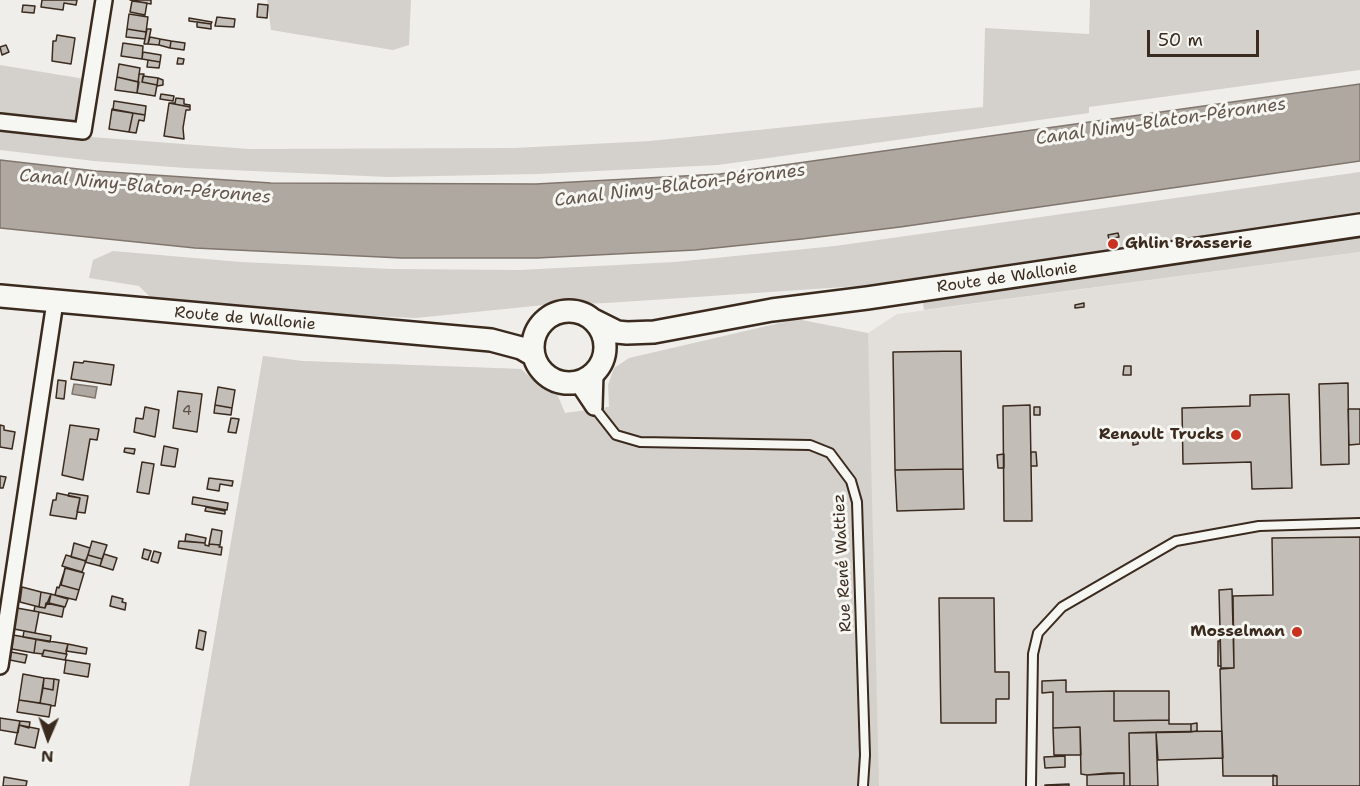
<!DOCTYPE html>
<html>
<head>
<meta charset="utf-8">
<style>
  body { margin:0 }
  #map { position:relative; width:1360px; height:786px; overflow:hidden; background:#efeeea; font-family:"Shantell Sans",sans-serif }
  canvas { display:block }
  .north { position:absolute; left:18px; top:708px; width:60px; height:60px; -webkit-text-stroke:4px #f6f6f2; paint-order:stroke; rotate:182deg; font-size:16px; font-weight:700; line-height:24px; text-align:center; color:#3b2a1e }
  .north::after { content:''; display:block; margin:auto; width:21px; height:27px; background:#3b2a1e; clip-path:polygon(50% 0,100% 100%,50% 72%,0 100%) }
  .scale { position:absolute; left:1147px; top:30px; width:112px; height:27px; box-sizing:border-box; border:3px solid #3b2a1e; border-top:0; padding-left:8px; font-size:18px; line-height:21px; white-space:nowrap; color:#3b2a1e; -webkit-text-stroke:4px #f6f6f2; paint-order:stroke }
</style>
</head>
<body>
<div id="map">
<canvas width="1360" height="786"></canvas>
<div class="north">N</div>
<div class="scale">50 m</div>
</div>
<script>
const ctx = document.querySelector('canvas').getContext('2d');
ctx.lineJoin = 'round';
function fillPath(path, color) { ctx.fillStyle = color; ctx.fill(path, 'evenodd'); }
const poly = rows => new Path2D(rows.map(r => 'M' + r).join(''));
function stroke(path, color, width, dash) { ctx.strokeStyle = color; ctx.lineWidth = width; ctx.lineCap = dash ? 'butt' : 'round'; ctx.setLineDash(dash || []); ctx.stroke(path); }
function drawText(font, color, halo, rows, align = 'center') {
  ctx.font = font + ' "Shantell Sans",sans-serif'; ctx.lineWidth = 6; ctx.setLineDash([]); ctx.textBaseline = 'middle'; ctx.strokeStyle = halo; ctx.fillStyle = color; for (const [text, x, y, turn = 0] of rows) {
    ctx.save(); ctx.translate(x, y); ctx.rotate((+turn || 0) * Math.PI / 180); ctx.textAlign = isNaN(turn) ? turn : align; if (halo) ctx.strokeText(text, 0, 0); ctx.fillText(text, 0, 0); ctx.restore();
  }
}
fillPath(poly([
  [1360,252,1360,786,189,786,263,356,302,361,521,369,539,385,557,394,565,413,609,407,868,333,897,314]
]), '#e2dfdb');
fillPath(poly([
  [267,0,411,0,409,45,393,50,271,30],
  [1090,0,1360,0,1360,70,1089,107,1089,113,718,165,538,174,388,177,185,168,94,161,0,150,0,65,91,80,83,131,91,137,249,149,515,148,650,141,983,107,985,28,1089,34],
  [1360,172,1360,215,859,286,607,303,544,305,416,318,253,311,151,298,139,286,89,278,93,260,113,251,241,262,391,269,520,270,675,262,835,246],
  [1360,235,1360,252,924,310,922,298],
  [797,319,868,333,879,786,189,786,263,356,302,361,521,369,539,385,557,394,565,413,609,407,608,385,614,368,629,358]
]), '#d4d1cc');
const water = poly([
  [1360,84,1360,161,900,227,802,239,695,250,537,258,401,258,195,248,0,228,0,160,96,171,271,183,536,184,720,174,1360,84],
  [74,384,97,387,95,398,72,394,74,384]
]);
fillPath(water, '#afa8a1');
stroke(water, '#81766d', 1.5);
const building = poly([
  [42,0,77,0,76,5,64,3,63,10,41,7,42,0],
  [130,0,151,0,151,4,130,0],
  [132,1,147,3,145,15,130,12,132,1],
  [258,4,268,5,267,18,257,17,258,4],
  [23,5,35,6,34,13,22,12,23,5],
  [129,14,148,17,146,32,127,29,129,14],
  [217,17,235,19,234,27,215,26,217,17],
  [189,18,212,22,211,24,189,21,189,18],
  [197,22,211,24,211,29,197,27,197,22],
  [127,29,146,32,145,39,126,37,127,29],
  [147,29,151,29,148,44,144,44,147,29],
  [57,35,75,38,71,64,52,61,53,41,56,41,57,35],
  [150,37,160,39,159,45,148,44,150,37],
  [160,39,171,41,170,48,159,45,160,39],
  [171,41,185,43,184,50,170,48,171,41],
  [123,43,143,46,142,59,121,56,123,43],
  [6,45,9,52,2,55,0,47,6,45],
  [143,52,161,55,160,62,142,59,143,52],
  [178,58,184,59,183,64,177,64,178,58],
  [148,60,160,62,159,68,147,67,148,60],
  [119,64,140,68,138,82,117,77,119,64],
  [139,74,144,74,142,82,157,85,155,96,137,93,139,74],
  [143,76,158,78,157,85,142,82,143,76],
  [117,77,139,82,137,93,115,90,117,77],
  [158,78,163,80,163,85,157,86,158,78],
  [161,94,174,96,173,101,160,99,161,94],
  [176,98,184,99,184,104,190,105,190,107,169,103,175,103,176,98],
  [114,101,146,106,145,115,113,110,114,101],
  [169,103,190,107,190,110,186,110,183,128,184,139,164,136,169,103],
  [112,109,133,113,129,132,109,129,112,109],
  [133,113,145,115,144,121,139,120,136,133,129,132,133,113],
  [1118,233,1119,237,1109,239,1108,235,1118,233],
  [1084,303,1084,307,1075,308,1075,305,1084,303],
  [961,351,963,469,895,470,893,352,961,351],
  [84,361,114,365,111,385,71,379,74,362,83,363,84,361],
  [1124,366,1131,366,1131,375,1123,375,1124,366],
  [58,380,66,381,64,399,56,398,58,380],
  [1348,383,1349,464,1321,465,1319,384,1348,383],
  [218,387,235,390,232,408,215,405,218,387],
  [178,391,202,394,197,432,173,428,178,391],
  [1289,394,1292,488,1252,489,1251,462,1183,464,1182,408,1250,406,1250,395,1289,394],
  [215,405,232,408,231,415,214,413,215,405],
  [1030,405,1032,521,1004,521,1003,406,1030,405],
  [145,407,159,410,155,437,134,432,136,418,143,419,145,407],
  [1034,407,1040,407,1040,415,1034,415,1034,407],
  [1348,409,1360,409,1360,444,1349,445,1348,409],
  [231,418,239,419,236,433,228,432,231,418],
  [0,425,4,426,4,430,15,432,12,449,0,447,0,425],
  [70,425,99,429,97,440,90,439,83,480,62,475,70,425],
  [1133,435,1138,436,1138,444,1133,445,1133,435],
  [164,446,178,449,175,467,161,465,164,446],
  [125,448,135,449,134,454,124,452,125,448],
  [1031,452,1036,452,1037,466,1031,466,1031,452],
  [1004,454,1004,468,998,468,997,455,1004,454],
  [142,462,154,464,149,494,137,492,142,462],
  [963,469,964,509,897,511,895,470,963,469],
  [0,476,6,477,3,488,0,488,0,476],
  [209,478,233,481,232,486,220,484,219,491,207,489,209,478],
  [57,493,80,498,76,519,50,515,53,500,56,500,57,493],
  [69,493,88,496,85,513,77,512,80,498,68,496,69,493],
  [193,497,228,503,227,510,192,504,193,497],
  [206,507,225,511,225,514,205,511,206,507],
  [212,529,222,531,220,545,209,544,212,529],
  [186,534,206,538,205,543,185,541,186,534],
  [1360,537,1360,786,1277,786,1277,776,1223,776,1220,669,1234,668,1233,596,1273,595,1272,538,1360,537],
  [92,541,107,545,102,559,88,555,92,541],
  [179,541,205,543,205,545,209,546,209,544,220,545,219,547,222,547,221,555,178,548,179,541],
  [74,543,90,548,86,561,71,557,74,543],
  [144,549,151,551,148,560,142,558,144,549],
  [154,551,161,553,158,563,151,561,154,551],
  [104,554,117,558,113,570,100,566,104,554],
  [66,555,86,561,82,572,62,566,66,555],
  [88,555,102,559,100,566,85,562,88,555],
  [65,568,84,573,79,590,61,585,65,568],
  [65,569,61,585,79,590,76,600,55,595,57,587,59,588,65,569],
  [22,587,41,592,39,607,20,602,22,587],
  [1232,589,1234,668,1221,668,1219,590,1232,589],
  [41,592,51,594,45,608,39,607,41,592],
  [51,594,68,599,65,607,49,603,51,594],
  [112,596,123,599,122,602,126,603,125,610,110,606,112,596],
  [939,598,994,598,995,672,1009,672,1009,699,996,699,996,723,941,723,939,598],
  [46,603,64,607,62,617,34,611,35,606,45,608,46,603],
  [17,608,39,612,35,633,14,629,17,608],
  [199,630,206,632,203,650,196,648,199,630],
  [24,631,51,636,50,642,23,637,24,631],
  [13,635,36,639,34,653,12,649,13,635],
  [36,639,68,644,66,654,44,650,43,654,34,653,36,639],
  [1218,641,1220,641,1221,666,1218,666,1218,641],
  [68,644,87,648,86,654,66,651,68,644],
  [44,650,66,654,67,654,65,660,42,656,44,650],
  [11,652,27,655,25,663,10,660,11,652],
  [66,660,90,664,88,677,64,673,66,660],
  [23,674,44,678,40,703,19,700,23,674],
  [44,678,54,679,53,690,43,688,44,678],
  [54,679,59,680,55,706,40,703,43,688,53,690,54,679],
  [1066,680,1066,692,1114,691,1114,721,1169,720,1169,724,1191,724,1191,732,1129,733,1130,786,1124,786,1124,773,1087,775,1081,774,1080,727,1053,728,1053,692,1042,693,1042,681,1066,680],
  [1114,691,1169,691,1169,720,1114,721,1114,691],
  [19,700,51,705,49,717,17,712,19,700],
  [0,718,20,721,18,733,0,730,0,718],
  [20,721,30,722,29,728,19,725,20,721],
  [1197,723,1197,731,1191,732,1191,724,1197,723],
  [19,725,39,729,35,748,15,744,19,725],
  [1080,727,1081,755,1054,755,1053,728,1080,727],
  [1222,731,1223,758,1158,760,1156,732,1222,731],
  [1156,732,1158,786,1130,786,1129,733,1156,732],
  [1065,756,1065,767,1045,768,1044,757,1065,756],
  [1108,773,1124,773,1124,786,1087,786,1087,775,1108,773],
  [1273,775,1277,776,1277,786,1273,786,1273,775],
  [4,777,27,781,26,786,3,786,4,777],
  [1069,784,1069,786,1045,786,1045,785,1069,784]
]);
fillPath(building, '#c2bdb7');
stroke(building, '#3b2a1e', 1.5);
const service = poly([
  [594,407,616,435,640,442,810,445,830,453,851,481,857,502,865,755,863,786],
  [1031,785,1033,654,1038,633,1062,607,1176,541,1259,526,1360,523]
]);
const minor = poly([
  [0,122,83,131,104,0],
  [578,383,594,407],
  [594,407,595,373],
  [0,666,55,302]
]);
const secondary = poly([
  [0,296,491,340,521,348,533,355],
  '533 347a36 36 0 1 1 72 0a36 36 0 1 1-72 0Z',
  [593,320,617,332,627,333,654,332,772,310,867,298,1360,225]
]);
stroke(service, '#3b2a1e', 12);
stroke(minor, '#3b2a1e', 20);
stroke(secondary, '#3b2a1e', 26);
stroke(service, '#f6f6f2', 8);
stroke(minor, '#f6f6f2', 15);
stroke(secondary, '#f6f6f2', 21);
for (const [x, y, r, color] of [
  [1113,244,6,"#c8321e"],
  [1236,435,6,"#c8321e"],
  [1297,632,6,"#c8321e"]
]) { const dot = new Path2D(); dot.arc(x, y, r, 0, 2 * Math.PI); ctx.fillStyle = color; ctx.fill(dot); stroke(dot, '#f6f6f2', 2); }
drawText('14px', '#5d4f44', null, [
  ["4",187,411]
]);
drawText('bold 16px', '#3b2a1e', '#f6f6f2', [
  ["Ghlin Brasserie",1125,244,"left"],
  ["Renault Trucks",1224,435],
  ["Mosselman",1285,632]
], 'right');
drawText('16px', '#3b2a1e', '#f6f6f2', [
  ["Route de Wallonie",1007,278,-8],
  ["Route de Wallonie",245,319,5],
  ["Rue René Wattiez",843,563,-93]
]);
drawText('italic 18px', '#64564c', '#f6f6f2', [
  ["Canal Nimy-Blaton-Péronnes",1161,122,-8],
  ["Canal Nimy-Blaton-Péronnes",680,186,-7],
  ["Canal Nimy-Blaton-Péronnes",145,187,5]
]);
</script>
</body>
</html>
